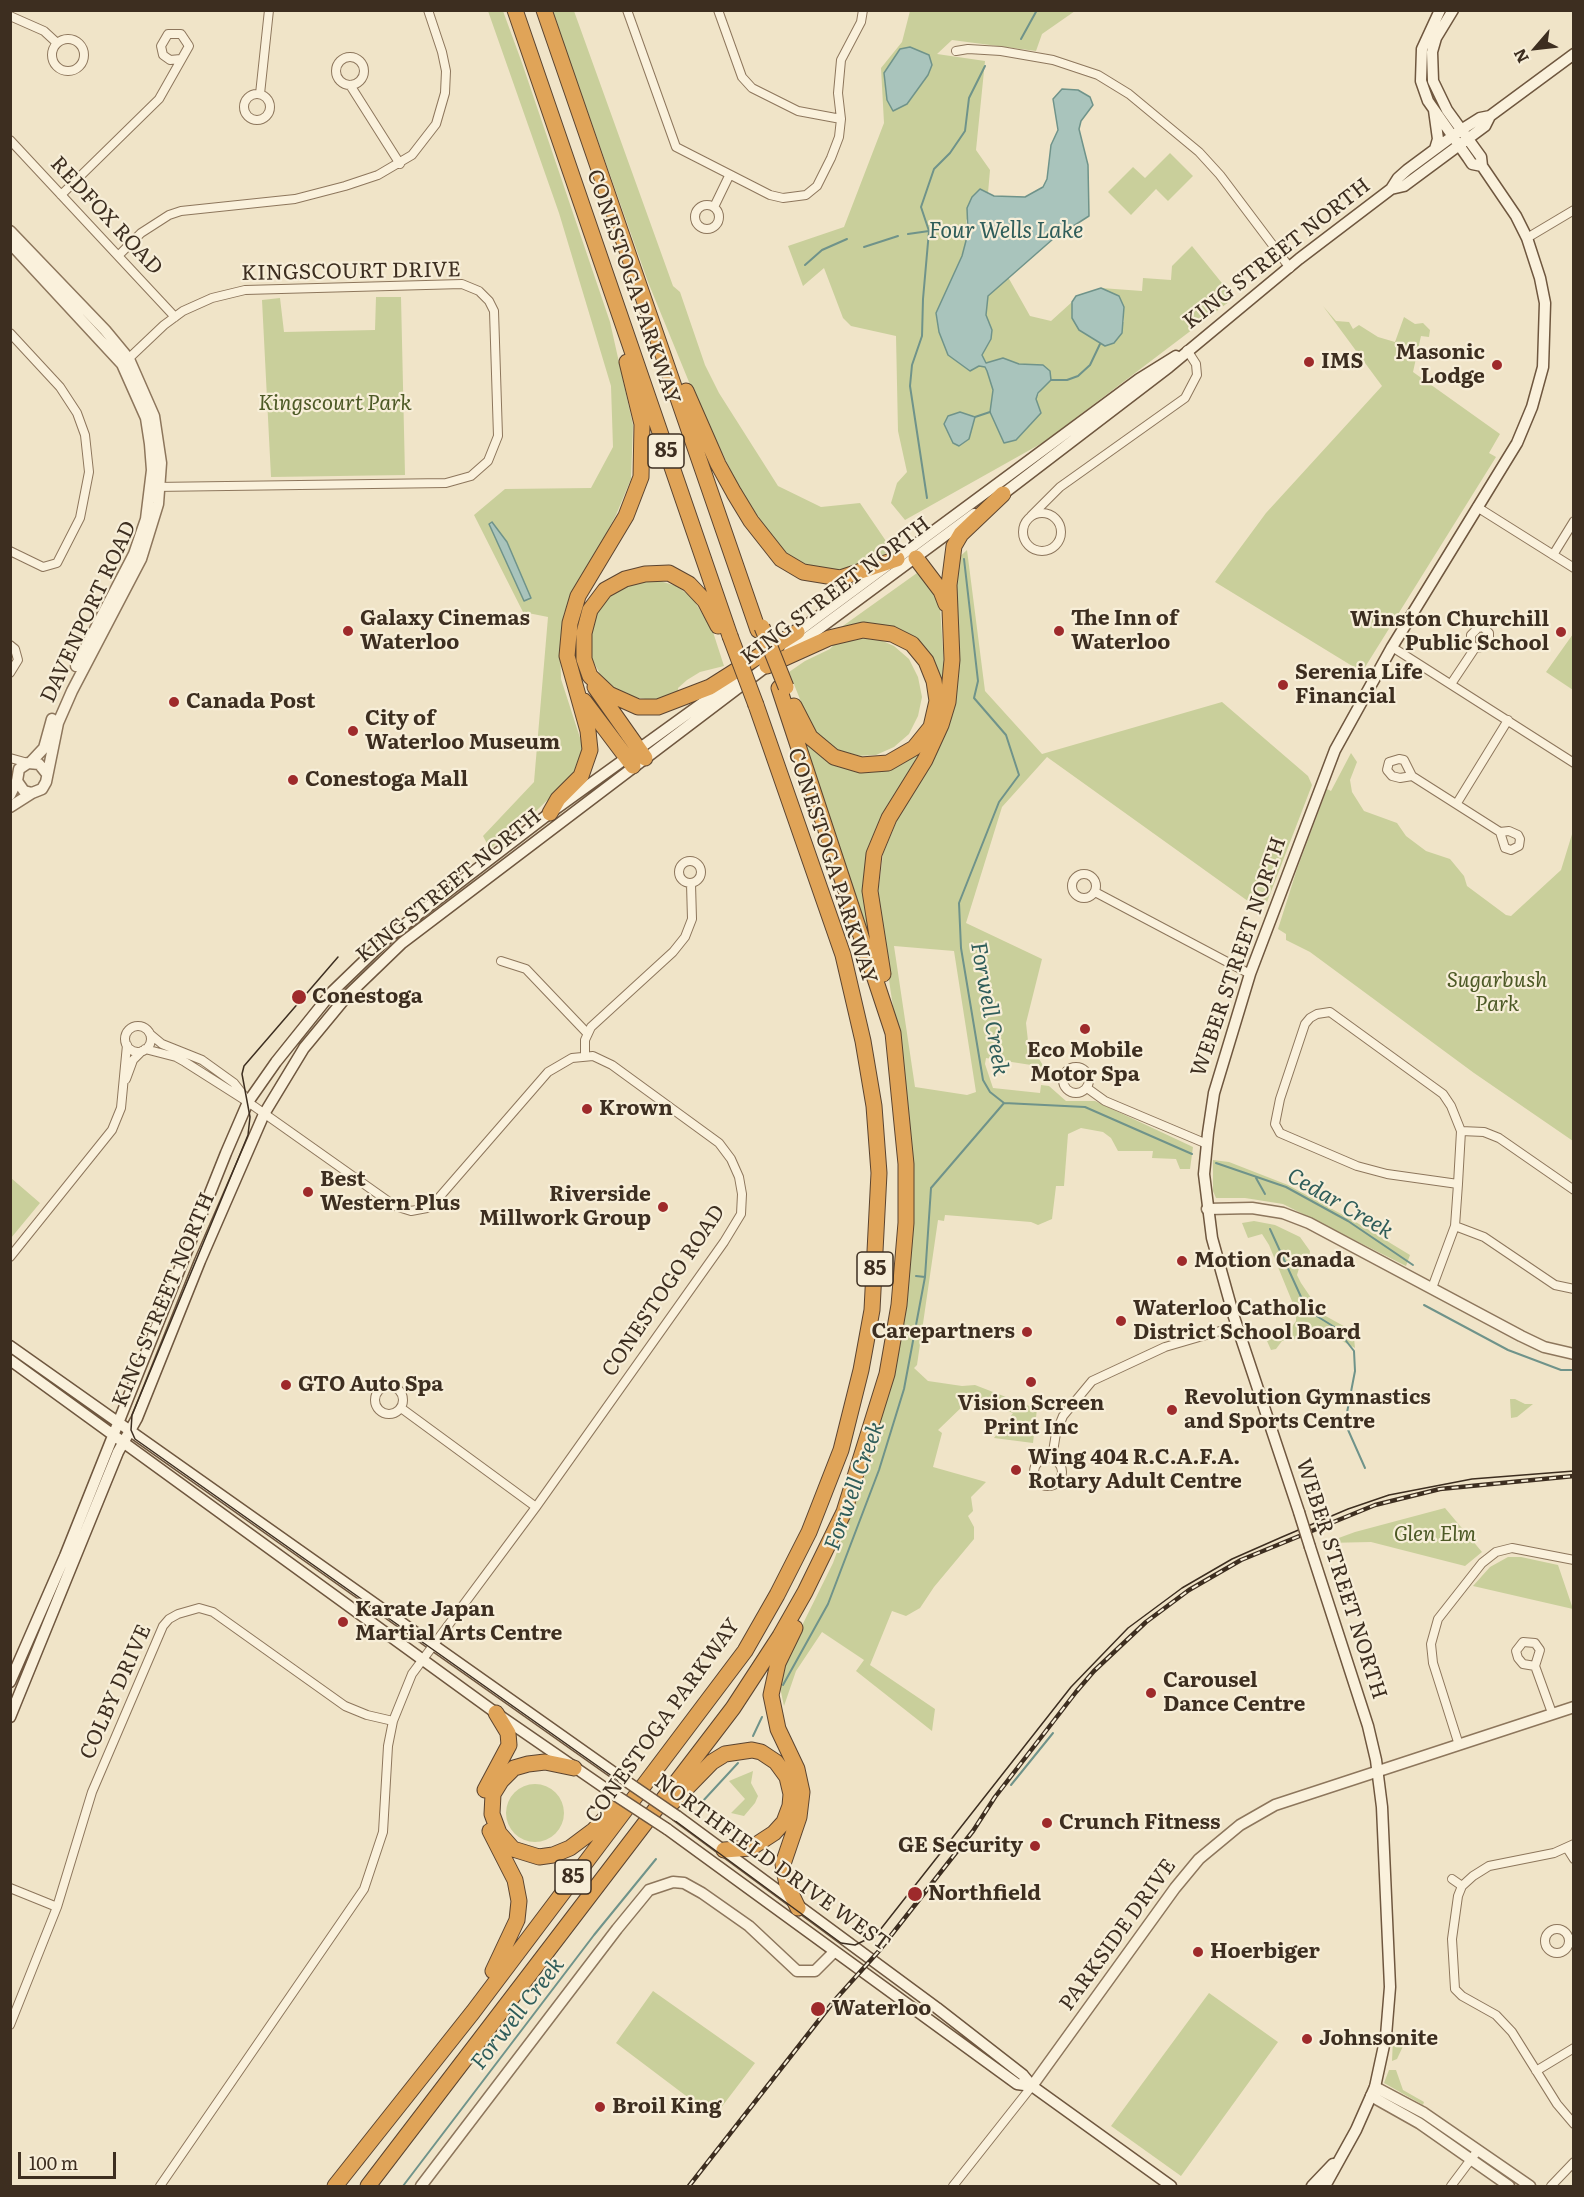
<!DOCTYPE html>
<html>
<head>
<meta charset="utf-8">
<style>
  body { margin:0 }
  #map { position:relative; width:1584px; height:2197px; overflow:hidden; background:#f0e4c8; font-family:Literata,serif }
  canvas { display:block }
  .frame { position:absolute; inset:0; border:12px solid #3d2e20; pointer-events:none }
  .north { position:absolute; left:1506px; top:18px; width:60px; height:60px; -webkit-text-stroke:4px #f7eed8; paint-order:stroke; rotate:242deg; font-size:16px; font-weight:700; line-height:24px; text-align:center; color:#3d2e20 }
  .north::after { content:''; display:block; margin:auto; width:21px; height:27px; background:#3d2e20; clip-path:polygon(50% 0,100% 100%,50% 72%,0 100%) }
  .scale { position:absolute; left:18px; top:2152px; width:98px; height:27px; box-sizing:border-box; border:3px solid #3d2e20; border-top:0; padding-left:8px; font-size:18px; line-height:21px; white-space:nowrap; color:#3d2e20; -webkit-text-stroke:4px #f7eed8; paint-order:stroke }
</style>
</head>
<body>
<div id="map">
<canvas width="1584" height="2197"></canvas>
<div class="frame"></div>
<div class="north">N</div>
<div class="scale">100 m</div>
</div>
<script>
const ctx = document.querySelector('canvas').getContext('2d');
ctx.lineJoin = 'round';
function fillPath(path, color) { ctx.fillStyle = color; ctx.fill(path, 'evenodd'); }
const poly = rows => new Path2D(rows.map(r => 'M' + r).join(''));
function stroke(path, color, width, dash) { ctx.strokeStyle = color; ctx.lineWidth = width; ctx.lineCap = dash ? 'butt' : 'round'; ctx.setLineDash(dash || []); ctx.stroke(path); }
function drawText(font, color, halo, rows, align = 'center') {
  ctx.font = font + ' Literata,serif'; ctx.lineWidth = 4.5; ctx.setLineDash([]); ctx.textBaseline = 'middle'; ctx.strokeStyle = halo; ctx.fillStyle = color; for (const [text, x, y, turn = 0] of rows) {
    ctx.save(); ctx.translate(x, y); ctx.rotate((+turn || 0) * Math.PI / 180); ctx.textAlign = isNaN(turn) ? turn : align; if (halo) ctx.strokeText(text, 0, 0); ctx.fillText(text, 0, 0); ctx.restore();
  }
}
fillPath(poly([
  [488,11,503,11,522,63,610,322,633,425,631,479,616,515,564,613,560,644,561,679,583,747,579,770,536,811,490,849,483,836,534,782,548,617,523,612,474,515,505,489,591,488,613,447,611,386,559,213],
  [552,11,574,11,673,286,680,292,705,365,719,393,778,486,821,507,860,503,888,544,888,552,868,564,835,573,804,565,779,548,738,486,689,382,648,282],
  [910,11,1075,11,1042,34,1036,51,952,40,937,54,985,61,976,150,990,170,988,193,980,190,966,221,968,233,962,256,936,313,979,366,985,367,987,371,993,389,990,412,1004,443,1016,440,1041,413,1036,399,1044,385,1043,365,1019,364,1003,358,986,363,982,355,991,340,992,330,986,315,988,296,1008,277,1030,316,1051,321,1072,302,1072,318,1124,322,1124,307,1119,296,1101,288,1142,291,1143,278,1171,280,1172,266,1192,246,1234,298,1044,442,905,520,891,503,897,483,907,472,898,431,896,336,851,326,843,318,824,268,803,286,788,246,844,227,884,123,881,68,902,42],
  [900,49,928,75,907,104,886,95,884,73],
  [1170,153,1193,176,1168,201,1156,189,1131,215,1108,192,1133,167,1145,178],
  [376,297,401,297,405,475,271,477,262,300,280,298,284,332,375,330],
  [1323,306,1336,321,1349,322,1353,329,1359,325,1378,337,1395,342,1404,317,1415,324,1423,323,1430,330,1429,337,1421,336,1413,372,1500,434,1489,453,1496,457,1362,672,1215,582,1266,513,1382,386],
  [967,550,985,691,1042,754,1222,702,1308,776,1312,785,1267,902,1259,909,1047,757,1002,807,966,923,1042,959,1026,1023,1028,1041,1044,1067,986,1058,985,1064,993,1088,1040,1093,1041,1085,1049,1086,1066,1101,1095,1101,1193,1147,1190,1169,1180,1169,1176,1159,1152,1158,1153,1151,1118,1151,1111,1138,1103,1132,1081,1128,1068,1134,1064,1186,1056,1186,1052,1219,1038,1225,1031,1222,945,1215,944,1221,938,1220,917,1365,914,1368,928,1381,962,1386,975,1385,1037,1409,1033,1443,994,1438,1013,1413,980,1401,966,1403,938,1430,942,1433,933,1467,986,1482,971,1497,973,1511,968,1516,974,1527,974,1539,934,1587,920,1608,906,1616,892,1611,870,1665,935,1709,932,1731,856,1671,864,1660,822,1632,796,1671,784,1706,779,1683,784,1662,833,1563,873,1453,906,1297,914,1180,905,1086,877,901,883,854,898,818,939,744,955,561],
  [894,946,954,951,976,1092,967,1095,915,1087],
  [917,573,929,586,940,607,944,665,940,704,912,640,840,628],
  [637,580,657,580,676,586,692,597,713,632,724,666,700,672,687,680,678,688,679,695,652,700,632,697,614,689,600,674,591,657,589,637,593,617,603,600,618,587],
  [1573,634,1574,690,1573,690,1546,672],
  [856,636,876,638,894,646,909,659,918,677,922,697,918,716,909,734,894,747,876,755,856,756,837,751,820,741,810,724,789,672,805,661,830,649,837,641],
  [933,733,884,818,871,942,800,735,867,769],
  [1351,753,1357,762,1350,780,1352,792,1364,811,1397,823,1406,836,1426,851,1450,859,1464,876,1467,886,1506,915,1511,916,1561,870,1573,831,1573,1141,1474,1073,1310,952,1286,940,1286,934,1278,929,1297,869,1327,789,1331,791],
  [1213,1160,1229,1162,1288,1185,1354,1221,1410,1255,1406,1266,1283,1204,1245,1198,1216,1198,1213,1191],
  [11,1178,40,1203,11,1238,12,1196],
  [1254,1221,1275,1225,1300,1237,1310,1251,1309,1258,1300,1265,1297,1275,1301,1283,1322,1314,1349,1329,1354,1338,1355,1348,1342,1341,1336,1327,1331,1327,1336,1328,1335,1338,1320,1336,1320,1326,1312,1336,1282,1341,1276,1349,1271,1350,1267,1341,1279,1331,1291,1328,1296,1321,1296,1311,1269,1245,1262,1234,1248,1238,1242,1223],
  [1510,1399,1515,1399,1525,1404,1533,1404,1517,1417,1511,1418],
  [1445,1508,1482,1552,1465,1566,1371,1542,1325,1543,1355,1532],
  [1508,1557,1521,1557,1558,1565,1573,1609,1473,1586,1490,1567],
  [753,1771,751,1783,758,1796,755,1803,744,1816,731,1813,745,1799,729,1781],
  '506 1813a29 29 0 1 1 58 0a29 29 0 1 1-58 0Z',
  [653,1991,755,2063,714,2117,616,2043],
  [1209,1993,1278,2042,1181,2176,1111,2126],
  [1396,2034,1405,2042,1397,2059,1392,2061,1393,2038],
  [1389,2070,1396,2070,1403,2090,1424,2102,1423,2105,1384,2083]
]), '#c9cf9b');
const water = poly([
  [910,47,929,55,932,65,928,75,907,104,893,111,887,100,884,73,900,49,910,47],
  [1062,89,1078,90,1090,97,1093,105,1081,121,1079,129,1088,165,1089,216,1053,239,988,296,986,315,992,330,991,339,982,355,986,363,1003,358,1019,364,1043,365,1050,371,1051,380,1038,393,1036,399,1041,413,1016,440,1004,443,990,412,993,390,987,371,985,367,979,366,970,371,948,355,939,332,936,313,962,256,968,233,967,208,972,197,980,189,994,196,1025,197,1043,187,1047,179,1051,145,1058,130,1053,99,1062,89],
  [1101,288,1119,296,1124,307,1122,333,1114,343,1105,346,1079,330,1072,318,1072,302,1076,296,1101,288],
  [960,412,975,417,969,439,959,446,953,443,944,424,948,416,960,412],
  [492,522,507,542,531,598,524,601,489,524,492,522]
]);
fillPath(water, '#a9c4bc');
stroke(water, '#6f938a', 1.5);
stroke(poly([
  [1021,39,1037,10],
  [908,234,929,231],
  [864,247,898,236],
  [805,265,822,250,847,239],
  [1051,380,1067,380,1078,376,1090,365,1100,344],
  [975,417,990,412],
  [927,498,910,386,912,365,922,336,923,299,929,231,921,207,934,169,950,153,965,131,969,98,985,66],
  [964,559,978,681,974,698,1006,735,1019,775,999,802,959,903,961,948,983,1080,990,1092,1004,1103],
  [1004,1103,1085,1107,1192,1154],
  [1216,1163,1286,1187,1348,1221,1413,1265],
  [1256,1178,1265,1194],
  [1270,1229,1307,1310,1336,1328,1354,1351,1355,1371,1345,1423,1365,1468],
  [916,1276,925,1277],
  [1424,1305,1508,1350,1561,1370,1574,1370],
  [783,1685,828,1604,879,1470,904,1389,925,1277,931,1188,1004,1103],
  [753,1736,762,1717],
  [1011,1785,1053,1733],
  [702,1802,738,1763],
  [403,2186,594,1935,656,1859]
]), '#6f938a', 2);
const minor = poly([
  [627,10,676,147,770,195,783,198,806,195,817,186,831,158,839,137,841,119,838,93,841,60,861,22,863,10],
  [718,10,742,77,752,88,798,111,841,119],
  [10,16,44,31,57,43],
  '52 55a16 16 0 1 1 32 0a16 16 0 1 1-32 0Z',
  [956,51,968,49,1001,51,1053,60,1098,75,1129,94,1199,152,1220,175,1290,268],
  '336 71a14 14 0 1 1 28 0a14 14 0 1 1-28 0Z',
  [350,85,400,164],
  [260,94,269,10],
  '244 107a13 13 0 1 1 26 0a13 13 0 1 1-26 0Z',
  [10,140,175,317],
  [61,195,159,99,189,46,181,34,168,34,161,46,163,55,170,60,181,59],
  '695 217a12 12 0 1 1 24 0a12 12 0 1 1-24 0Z',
  [714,207,729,176],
  [1527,238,1574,210],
  [119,255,141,233,169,215,181,211,295,199,345,186,378,175,412,155,436,124,445,93,446,71,442,52,428,10],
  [10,333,60,387,77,413,85,435,89,472,80,518,57,563,43,567,10,551],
  [125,362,164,325,183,311,212,298,245,290,462,284,479,291,489,301,494,311,498,436,488,461,471,476,446,483,154,487],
  [1477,507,1574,568],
  '1023 532a19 19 0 1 1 38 0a19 19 0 1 1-38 0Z',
  [1031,516,1060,487,1185,398,1197,375,1196,364,1187,350],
  [1553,555,1574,521],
  [10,645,15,649,18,660,10,673],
  [1392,647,1574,763],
  [1451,684,1475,648,1481,647,1489,639,1489,633,1483,627,1478,628,1471,635,1471,644,1475,648],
  [10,758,28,763],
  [1412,776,1400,778,1392,776,1387,770,1389,762,1399,759,1404,760,1412,776,1500,832,1509,831,1518,835,1520,839,1519,846,1511,850,1505,848,1500,832],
  [1457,803,1508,720],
  '679 872a11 11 0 1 1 22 0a11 11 0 1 1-22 0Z',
  '1072 886a12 12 0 1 1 24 0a12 12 0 1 1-24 0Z',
  [1095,892,1250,974],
  [501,961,526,969,587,1033],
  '125 1039a13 13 0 1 1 26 0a13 13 0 1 1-26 0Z',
  [150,1034,162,1044,202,1060,234,1083,248,1101],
  [145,1049,176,1057,185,1062,248,1102,395,1206,411,1211,427,1208,436,1201,548,1072,572,1058,593,1056,612,1065,719,1143,731,1159,739,1177,742,1194,741,1214,724,1242,536,1507,412,1674,393,1721,388,1746,383,1832,364,1889,160,2186],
  [585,1055,585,1040,591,1027,673,952,685,937,692,919,691,884],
  '1063 1080a13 13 0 1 1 26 0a13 13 0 1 1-26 0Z',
  [126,1079,133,1060,142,1051],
  [1087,1088,1105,1101,1207,1144],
  [1461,1131,1484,1132,1499,1138,1574,1190],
  [1455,1226,1484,1237,1555,1285,1574,1289],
  [10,1257,112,1130,121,1108,127,1045],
  [1432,1288,1455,1226,1458,1184,1461,1131,1451,1106,1443,1094,1330,1012,1317,1014,1310,1018,1305,1024,1280,1099,1275,1124,1280,1133,1357,1166,1387,1174,1458,1184],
  '375 1400a14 14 0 1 1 28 0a14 14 0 1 1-28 0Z',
  [401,1408,536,1507],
  '1034 1472a14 14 0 1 1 28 0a14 14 0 1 1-28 0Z',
  [1052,1458,1056,1433,1063,1416,1092,1381,1165,1347,1237,1326],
  [1535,1666,1523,1664,1518,1658,1516,1651,1523,1642,1535,1643,1540,1650,1535,1666,1552,1713],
  [1459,1745,1433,1663,1431,1644,1438,1619,1482,1563,1496,1552,1512,1548,1574,1560],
  [1574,1844,1554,1853,1489,1866,1473,1876,1462,1886,1458,1896,1452,1939,1455,1989,1462,1996,1496,2015,1512,2032,1557,2104,1574,2124],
  [1567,1848,1574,1859],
  [1452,1879,1462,1886],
  [10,1888,57,1907],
  '1545 1941a12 12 0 1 1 24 0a12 12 0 1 1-24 0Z',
  [10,2025,57,1907,92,1792,163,1626,169,1619,178,1614,199,1608,213,1612,345,1706,367,1715,393,1721],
  [1536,2071,1574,2048],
  [953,2186,1032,2086],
  [1451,2186,1478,2150],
  [1551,2186,1574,2162]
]);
const tertiary = poly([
  [10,231,105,330,129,359,154,416,161,463,158,504,141,559,72,691,58,723,46,782,42,789,32,793,24,791,17,781,19,769,28,763,39,764,47,774],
  [10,243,122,364,146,418,150,444,152,470,146,519,134,554,76,666],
  [30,763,44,748,52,719],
  [10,795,17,781],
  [10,807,32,793],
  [1207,1209,1252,1208,1283,1213,1309,1223,1521,1336,1544,1347,1574,1354],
  [1032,2086,1175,1888,1199,1859,1240,1825,1275,1805,1574,1707],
  [1375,2087,1424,2113,1530,2186],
  [1371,2096,1419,2123,1509,2186],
  [421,2186,617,1929,649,1890,673,1882,684,1883,702,1893,749,1926,797,1971,815,1971,834,1952]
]);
const secondary = poly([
  [1440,10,1422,49,1421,81,1428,101,1468,158,1472,164,1482,166],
  [1434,110,1438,139,1435,149],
  [1391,189,1404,186,1485,126,1490,116,1574,54],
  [999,497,1169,367,1299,259,1391,189,1398,178,1407,170,1461,130,1480,118,1490,116],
  [792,636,1139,379,1176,356],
  [789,651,974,514],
  [10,1346,623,1779],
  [10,1360,496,1713,612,1793],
  [1299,1512,1234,1317,1212,1238,1204,1174,1208,1133,1214,1093,1250,974,1335,750,1392,647,1517,443,1532,407,1543,367,1545,303,1540,278,1527,238,1516,216,1482,166,1481,157,1447,110,1433,81,1432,52,1436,38,1453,10],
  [1310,1547,1368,1726,1376,1760,1382,1807,1390,1987,1386,2036,1375,2087,1356,2130,1325,2186],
  [10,1682,65,1556,226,1153,248,1102,276,1062,333,991,391,935,550,813,744,673],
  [10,1717,118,1452,137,1418,200,1261,264,1114,304,1048,347,996,402,943,771,663],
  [677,1816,937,2008,1023,2075,1032,2086,1171,2186],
  [667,1829,1017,2084,1032,2086],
  [1312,2186,1333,2164]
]);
const motorway = poly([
  [515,10,730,636],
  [544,10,758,630],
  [686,391,718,464,734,493,751,521,781,559,803,572,840,578,897,559],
  [916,558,941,591,946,604],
  [718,626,705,601,689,584,669,573,645,574,625,579,605,590,590,610,584,633,584,659,590,676,609,694,638,707,658,707,710,687,797,632],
  [767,666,829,638,863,630,892,634,912,644,926,661,934,681,937,701,931,727,914,748,888,763,861,765,834,757,810,737,794,706],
  [595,687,645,758],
  [584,701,633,766],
  [550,813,558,799,581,776,590,750,588,731,567,656,570,623,578,596,626,516,641,477,642,424,627,362],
  [883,974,870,891,874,854,889,818,925,760,941,725,948,702,952,660,949,585,954,546,961,534,1003,494],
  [795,1628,778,1663,771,1695,778,1729,797,1769,802,1792,799,1817,783,1864,787,1885,798,1908],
  [574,1768,545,1762,528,1764,514,1768,501,1781,493,1794,492,1814,499,1833,513,1849,539,1857,553,1855,570,1848,594,1830,619,1804],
  [485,1790,509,1745,508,1733,496,1713],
  [671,1804,712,1762,725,1754,752,1750,761,1752,776,1762,787,1777,791,1794,790,1806,784,1822,774,1833,751,1848,724,1850],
  [490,1831,515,1880,519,1901,517,1920,493,1971],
  [335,2186,473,2012,745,1651,777,1595,809,1532,841,1450,861,1370,872,1310,879,1173,874,1106,863,1041,843,955,756,705],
  [368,2186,733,1708,780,1636,805,1592,844,1512,887,1374,899,1305,906,1223,906,1164,893,1033,779,688]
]);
stroke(minor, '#8d765c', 10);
stroke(tertiary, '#8d765c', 13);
stroke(secondary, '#6f573f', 13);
stroke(motorway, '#5b4430', 17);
stroke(minor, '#faf1dc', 8);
stroke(tertiary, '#faf1dc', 10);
stroke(secondary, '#faf1dc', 10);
stroke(motorway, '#e0a458', 15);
stroke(poly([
  [338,957,244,1066,242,1074,250,1117,248,1135,132,1415,131,1430,135,1439,674,1820,841,1943,855,1945,876,1935,1071,1687,1128,1628,1182,1588,1232,1559,1282,1537,1348,1509,1389,1495,1472,1479,1574,1471]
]), '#3d2e20', 1.5);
const rail = poly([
  [689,2186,834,2001,878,1952,973,1831,995,1797,1076,1692,1094,1671,1146,1622,1189,1590,1241,1560,1375,1505,1440,1489,1574,1476]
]);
stroke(rail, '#3d2e20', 4.5);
stroke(rail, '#f7eed8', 2, [7]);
const secondaryBridge = poly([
  [1299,1512,1310,1547],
  [623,1779,677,1816],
  [612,1793,667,1829]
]);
const motorwayBridge = poly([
  [762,627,786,687],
  [730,636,756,705]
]);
stroke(secondaryBridge, '#6f573f', 13, []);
stroke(motorwayBridge, '#5b4430', 17, []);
stroke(secondaryBridge, '#faf1dc', 10);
stroke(motorwayBridge, '#e0a458', 15);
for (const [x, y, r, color] of [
  [1309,362,6,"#9e2a2b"],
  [1497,365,6,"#9e2a2b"],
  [348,631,6,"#9e2a2b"],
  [1059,631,6,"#9e2a2b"],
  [1561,632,6,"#9e2a2b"],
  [1283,685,6,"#9e2a2b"],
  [174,702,6,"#9e2a2b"],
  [353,731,6,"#9e2a2b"],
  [293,780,6,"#9e2a2b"],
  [299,997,8,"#9e2a2b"],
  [1085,1029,6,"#9e2a2b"],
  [587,1109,6,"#9e2a2b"],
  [308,1192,6,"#9e2a2b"],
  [663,1207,6,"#9e2a2b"],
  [1182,1261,6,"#9e2a2b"],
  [1121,1321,6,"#9e2a2b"],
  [1027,1332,6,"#9e2a2b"],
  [1031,1382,6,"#9e2a2b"],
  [286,1385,6,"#9e2a2b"],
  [1172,1410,6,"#9e2a2b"],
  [1016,1470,6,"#9e2a2b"],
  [343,1622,6,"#9e2a2b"],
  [1151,1693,6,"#9e2a2b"],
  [1047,1823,6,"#9e2a2b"],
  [1035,1846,6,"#9e2a2b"],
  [915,1894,8,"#9e2a2b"],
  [1198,1952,6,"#9e2a2b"],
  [818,2009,8,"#9e2a2b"],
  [1307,2039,6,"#9e2a2b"],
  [600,2107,6,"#9e2a2b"]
]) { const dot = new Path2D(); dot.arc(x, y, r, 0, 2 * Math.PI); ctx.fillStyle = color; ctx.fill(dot); stroke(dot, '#f7eed8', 2); }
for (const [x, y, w] of [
  [666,451,36],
  [875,1269,36],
  [573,1877,36]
]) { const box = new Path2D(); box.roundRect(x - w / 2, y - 17, w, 34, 4.5); ctx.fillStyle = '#f7eed8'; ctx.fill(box); stroke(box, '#3d2e20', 1.5); }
drawText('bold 20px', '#3d2e20', null, [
  ["85",666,451],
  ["85",875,1269],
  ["85",573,1877]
]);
drawText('21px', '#3d2e20', '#f7eed8', [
  ["REDFOX ROAD",106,216,47],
  ["KING STREET NORTH",1277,254,-38],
  ["KINGSCOURT DRIVE",351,272,-1],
  ["CONESTOGA PARKWAY",633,287,71],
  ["KING STREET NORTH",836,591,-37],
  ["DAVENPORT ROAD",89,612,-65],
  ["CONESTOGA PARKWAY",832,866,72],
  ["KING STREET NORTH",449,886,-39],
  ["WEBER STREET NORTH",1239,957,-71],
  ["CONESTOGO ROAD",664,1291,-56],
  ["KING STREET NORTH",164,1300,-67],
  ["WEBER STREET NORTH",1341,1579,72],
  ["COLBY DRIVE",116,1692,-66],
  ["CONESTOGA PARKWAY",663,1721,-54],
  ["NORTHFIELD DRIVE WEST",772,1863,36],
  ["PARKSIDE DRIVE",1118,1935,-54]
]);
drawText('bold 21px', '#3d2e20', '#f7eed8', [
  ["Masonic",1485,353,"right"],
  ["Lodge",1485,377,"right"],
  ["IMS",1321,362],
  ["Galaxy Cinemas",360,619],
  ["Waterloo",360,643],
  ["The Inn of",1071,619],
  ["Waterloo",1071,643],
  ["Winston Churchill",1549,620,"right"],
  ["Public School",1549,644,"right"],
  ["Serenia Life",1295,673],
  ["Financial",1295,697],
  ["Canada Post",186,702],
  ["City of",365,719],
  ["Waterloo Museum",365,743],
  ["Conestoga Mall",305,780],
  ["Conestoga",312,997],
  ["Eco Mobile",1085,1051,"center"],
  ["Motor Spa",1085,1075,"center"],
  ["Krown",599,1109],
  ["Best",320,1180],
  ["Western Plus",320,1204],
  ["Riverside",651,1195,"right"],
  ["Millwork Group",651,1219,"right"],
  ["Motion Canada",1194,1261],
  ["Waterloo Catholic",1133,1309],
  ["District School Board",1133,1333],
  ["Carepartners",1015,1332,"right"],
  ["GTO Auto Spa",298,1385],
  ["Revolution Gymnastics",1184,1398],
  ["and Sports Centre",1184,1422],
  ["Vision Screen",1031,1404,"center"],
  ["Print Inc",1031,1428,"center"],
  ["Wing 404 R.C.A.F.A.",1028,1458],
  ["Rotary Adult Centre",1028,1482],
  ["Karate Japan",355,1610],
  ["Martial Arts Centre",355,1634],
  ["Carousel",1163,1681],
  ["Dance Centre",1163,1705],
  ["Crunch Fitness",1059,1823],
  ["GE Security",1023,1846,"right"],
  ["Northfield",928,1894],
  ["Hoerbiger",1210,1952],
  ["Waterloo",832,2009],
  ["Johnsonite",1319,2039],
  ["Broil King",612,2107]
], 'left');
drawText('italic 21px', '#4d5a26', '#f7eed8', [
  ["Kingscourt Park",335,404],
  ["Sugarbush",1497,981],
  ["Park",1497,1005],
  ["Glen Elm",1435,1535]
]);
drawText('italic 22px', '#2f5d5a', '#f7eed8', [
  ["Four Wells Lake",1006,232],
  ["Forwell Creek",989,1009,80],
  ["Cedar Creek",1340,1204,30],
  ["Forwell Creek",855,1486,-70],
  ["Forwell Creek",518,2014,-52]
]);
</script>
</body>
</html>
